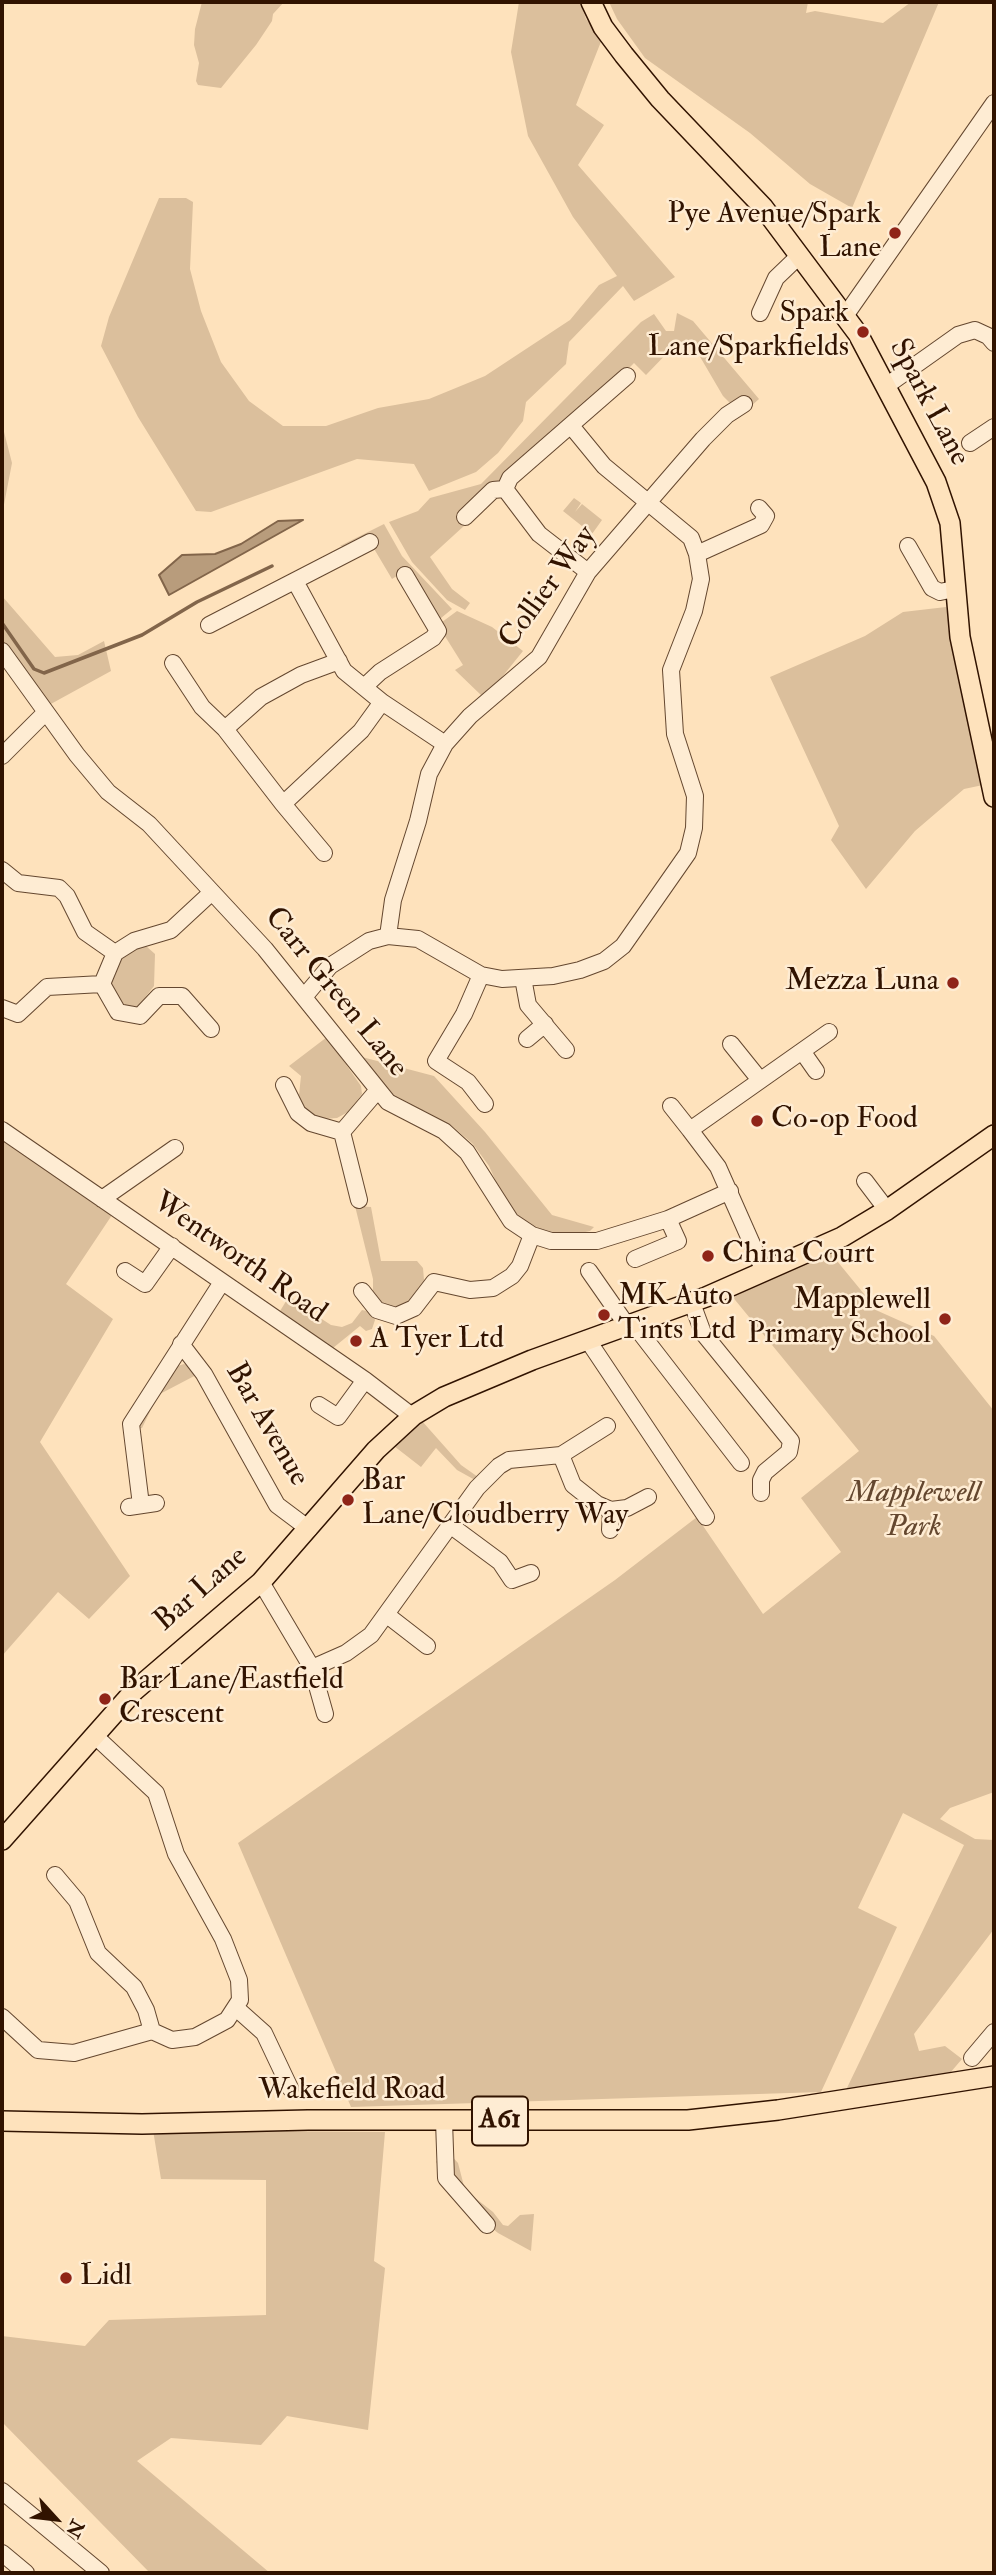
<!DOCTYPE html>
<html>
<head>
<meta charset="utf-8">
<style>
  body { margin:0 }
  #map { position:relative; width:996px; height:2575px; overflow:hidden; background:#fee2bc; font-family:"IM FELL Double Pica",serif }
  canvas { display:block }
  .frame { position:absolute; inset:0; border:4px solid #311300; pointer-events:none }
  .north { position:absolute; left:21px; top:2484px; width:70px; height:70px; -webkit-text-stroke:5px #feecd3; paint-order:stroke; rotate:117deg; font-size:19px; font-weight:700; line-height:28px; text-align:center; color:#311300 }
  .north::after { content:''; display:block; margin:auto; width:24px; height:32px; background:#311300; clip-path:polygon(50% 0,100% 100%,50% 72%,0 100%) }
</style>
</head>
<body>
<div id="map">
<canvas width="996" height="2575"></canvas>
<div class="frame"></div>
<div class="north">N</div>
</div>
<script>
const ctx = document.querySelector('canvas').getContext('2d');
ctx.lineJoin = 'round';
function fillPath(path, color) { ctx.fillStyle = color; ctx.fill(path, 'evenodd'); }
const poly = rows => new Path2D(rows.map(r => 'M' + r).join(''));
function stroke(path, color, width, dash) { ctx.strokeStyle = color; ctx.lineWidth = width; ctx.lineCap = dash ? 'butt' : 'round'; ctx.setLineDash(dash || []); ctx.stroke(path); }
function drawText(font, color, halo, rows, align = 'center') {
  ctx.font = font + ' "IM FELL Double Pica",serif'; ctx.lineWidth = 5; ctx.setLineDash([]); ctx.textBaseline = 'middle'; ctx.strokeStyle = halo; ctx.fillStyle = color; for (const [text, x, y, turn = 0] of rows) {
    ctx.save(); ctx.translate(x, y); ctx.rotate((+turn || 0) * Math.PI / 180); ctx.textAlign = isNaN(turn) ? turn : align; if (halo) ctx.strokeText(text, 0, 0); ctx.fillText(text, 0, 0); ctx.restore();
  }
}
fillPath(poly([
  [202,2,284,2,273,14,272,21,256,45,221,88,198,85,196,81,199,63,194,45,195,29],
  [519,2,580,2,586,19,602,39,576,105,604,125,578,165,675,277,634,301,623,286,569,342,566,364,526,402,523,421,498,453,476,472,429,491,414,464,357,459,211,512,196,511,138,417,101,346,109,317,159,198,186,198,193,202,190,269,201,311,221,362,249,401,283,426,326,426,378,408,429,399,485,376,570,320,599,285,617,276,573,217,528,136,511,52],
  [609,2,808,2,806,13,815,11,883,23,911,2,939,2,852,208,810,184,750,133,645,58,617,19],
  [677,313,693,321,759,399,749,408,732,405,723,396,699,355,687,343,674,346,646,375,634,363,619,378,614,376,597,393,596,399,459,518,465,525,430,557,452,589,470,603,465,610,447,600,412,562,389,522,418,511,430,498,481,484,641,322,654,314,666,331,674,331],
  [2,424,12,463,2,515],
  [574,498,581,503,575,512,582,504,602,520,592,534,563,511],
  [384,524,402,556,452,609,435,623,403,572,392,579,370,542,356,548,340,546],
  [2,596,55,657,78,655,104,641,111,671,49,705,2,640],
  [946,607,983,785,964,789,915,831,866,889,831,840,839,826,770,677,865,636,903,612],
  [457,611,492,627,523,651,498,682,482,696,455,670,463,665,438,625],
  [146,946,155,954,154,986,137,1008,127,1008,118,1002,110,982,123,957,131,950],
  [327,1037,361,1086,362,1094,348,1112,337,1118,323,1119,311,1115,304,1107,299,1095,301,1076,289,1066],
  [362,1057,434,1076,485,1132,552,1215,594,1227,590,1231,567,1236,542,1230,521,1218,506,1204,489,1166,473,1144,452,1126,385,1090],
  [2,1140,112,1215,66,1284,113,1319,40,1442,130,1576,89,1619,58,1592,2,1656],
  [355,1206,371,1207,381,1261,417,1261,423,1268,424,1280,404,1307,395,1310,373,1299,373,1279],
  [828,1250,878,1311,934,1336,994,1411,994,1792,950,1808,940,1819,975,1839,994,1840,994,1929,914,2034,919,2051,945,2046,962,2059,950,2073,845,2092,964,1845,903,1813,858,1908,897,1927,821,2092,351,2107,238,1843,615,1580,697,1517,763,1614,841,1552,801,1498,859,1451,731,1295],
  [291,1293,294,1301,331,1325,342,1327,352,1323,362,1310,371,1312,375,1320,372,1329,366,1331,360,1326,333,1348,277,1316],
  [184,1364,200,1373,158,1395,142,1428,136,1429,171,1368],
  [422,1421,461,1465,478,1477,475,1480,457,1470,436,1448,421,1467,394,1446],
  [153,2130,385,2132,374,2261,385,2268,368,2430,287,2416,261,2445,171,2438,137,2461,270,2573,150,2573,2,2422,2,2336,85,2346,109,2320,266,2315,266,2180,161,2179],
  [448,2152,458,2163,465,2190,493,2212,503,2225,508,2226,520,2215,534,2214,531,2251,498,2233,473,2213,436,2162,441,2155]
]), '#dbbf9c');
const water = poly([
  [303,520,169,595,159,575,182,555,215,554,241,544,278,521,303,520]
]);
fillPath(water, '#b89c7c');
stroke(water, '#82654a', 2);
stroke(poly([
  [2,623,34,669,44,673,142,635,197,602,272,566]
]), '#82654a', 3.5);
const minor = poly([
  [760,313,776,278,800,255],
  [845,316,994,103],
  [886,386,958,335,975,330,988,336,994,343],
  [970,443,994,427],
  [465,517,493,490,505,489],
  [908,546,932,588,940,592,954,589],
  [697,554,761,525,766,516,759,508],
  [588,572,539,534,505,489,510,478,627,376],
  [295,581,344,671,382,702,445,744],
  [209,625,370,542],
  [2,651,77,755,108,792,149,824,265,949,388,1102,444,1131,467,1152,511,1221,532,1235,551,1241,597,1241,668,1219,730,1191],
  [339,661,301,675,261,697,225,729,283,804,361,731,382,702],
  [173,663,202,707,225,729],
  [364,687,380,672,433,638,438,631,405,575],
  [2,756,45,713],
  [283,804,324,853],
  [2,870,18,883,59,888,67,896,85,932,115,953],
  [388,936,393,900,418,821,429,774,445,744,470,716,539,657,588,572,703,439,727,415,744,404],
  [481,975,464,1014,436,1061,468,1082,485,1104],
  [523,978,528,1005,566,1050],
  [304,997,330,966,369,941,388,936,418,939,481,975,502,979,553,976,580,970,604,961,623,946,688,853,694,828,695,796,675,734,671,670,694,611,701,579,697,554,691,538,604,466,572,427],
  [2,1008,18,1014,47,987,102,984],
  [211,1029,182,996,159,996,140,1016,118,1012,102,984,115,953,134,941,171,930,212,892],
  [527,1039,545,1024],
  [731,1044,760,1080],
  [802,1051,816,1071],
  [284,1085,298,1113,311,1123,342,1132],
  [671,1106,690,1130],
  [2,1130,365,1380,412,1416],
  [865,1181,887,1210],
  [102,1199,175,1148],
  [359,1200,342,1132,377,1091],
  [635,1259,678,1241,668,1219],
  [125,1271,145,1284,172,1246],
  [589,1271,626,1324],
  [764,1271,718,1167,690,1130,829,1032],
  [362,1291,377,1310,396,1316,414,1308,434,1282,470,1290,493,1288,512,1276,520,1266,532,1235],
  [692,1303,703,1333,791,1441,789,1452,765,1472,761,1480,761,1493],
  [632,1322,741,1463],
  [587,1339,706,1517],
  [181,1344,204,1374,277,1505,309,1529],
  [319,1405,338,1417,365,1380],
  [561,1455,573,1485,597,1504,611,1510,610,1530],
  [141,1505,131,1424,222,1282],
  [129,1507,156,1503],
  [611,1510,627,1508,648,1497],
  [450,1525,500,1562,512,1580,531,1573],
  [261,1582,312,1668,325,1714],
  [387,1615,427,1646],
  [312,1668,346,1653,371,1635,477,1488,499,1466,509,1460,561,1455,607,1426],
  [55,1875,77,1901,98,1953,134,1987,146,2010,152,2031],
  [236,2008,264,2033,290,2088],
  [2,2017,38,2050,74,2053,152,2031,172,2040,195,2037,227,2020,240,2000,239,1980,223,1939,176,1854,156,1793,94,1735],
  [972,2058,994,2032],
  [444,2121,446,2178,487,2225],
  [2,2491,101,2573],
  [2,2553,26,2573]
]);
const major = poly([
  [591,2,603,27,624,55,660,99,763,207,858,334,936,482,950,523,960,637,994,797],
  [2,1840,134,1691,261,1582,376,1450,414,1415,444,1397,532,1360,706,1297,842,1237,887,1210,994,1135],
  [2,2121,142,2124,308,2120,688,2120,778,2110,994,2076]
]);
stroke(minor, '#64472f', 18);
stroke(major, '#311300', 22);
stroke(minor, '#feecd3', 16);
stroke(major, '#fee2bc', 19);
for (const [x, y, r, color] of [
  [895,233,7,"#8f2418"],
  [863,332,7,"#8f2418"],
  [953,983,7,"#8f2418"],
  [757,1121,7,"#8f2418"],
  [708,1256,7,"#8f2418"],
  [604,1315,7,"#8f2418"],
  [945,1319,7,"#8f2418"],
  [356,1341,7,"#8f2418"],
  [348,1500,7,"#8f2418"],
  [105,1699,7,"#8f2418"],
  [66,2278,7,"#8f2418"]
]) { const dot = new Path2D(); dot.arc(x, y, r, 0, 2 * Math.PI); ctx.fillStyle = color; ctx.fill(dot); stroke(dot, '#feecd3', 2.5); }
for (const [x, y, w] of [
  [500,2121,56]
]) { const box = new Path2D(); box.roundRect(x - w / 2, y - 24.5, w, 49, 5); ctx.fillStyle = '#feecd3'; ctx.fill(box); stroke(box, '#311300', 2); }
drawText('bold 28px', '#311300', null, [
  ["A61",500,2121]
]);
drawText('30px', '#311300', '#feecd3', [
  ["Pye Avenue/Spark",881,216,"right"],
  ["Lane",881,250,"right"],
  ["Spark",849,315,"right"],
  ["Lane/Sparkfields",849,349,"right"],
  ["Mezza Luna",939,983,"right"],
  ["Co-op Food",771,1121],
  ["China Court",722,1256],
  ["MK Auto",618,1298],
  ["Tints Ltd",618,1332],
  ["Mapplewell",931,1302,"right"],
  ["Primary School",931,1336,"right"],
  ["A Tyer Ltd",370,1341],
  ["Bar",362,1483],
  ["Lane/Cloudberry Way",362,1517],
  ["Bar Lane/Eastfield",119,1682],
  ["Crescent",119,1716],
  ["Lidl",80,2278]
], 'left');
drawText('30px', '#311300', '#feecd3', [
  ["Spark Lane",928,403,62],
  ["Collier Way",549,588,-54],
  ["Carr Green Lane",335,993,51],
  ["Wentworth Road",239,1259,35],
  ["Bar Avenue",266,1425,60],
  ["Bar Lane",202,1590,-41],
  ["Wakefield Road",352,2092]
]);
drawText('italic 30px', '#64472f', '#feecd3', [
  ["Mapplewell",914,1495],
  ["Park",914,1529]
]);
</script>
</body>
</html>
